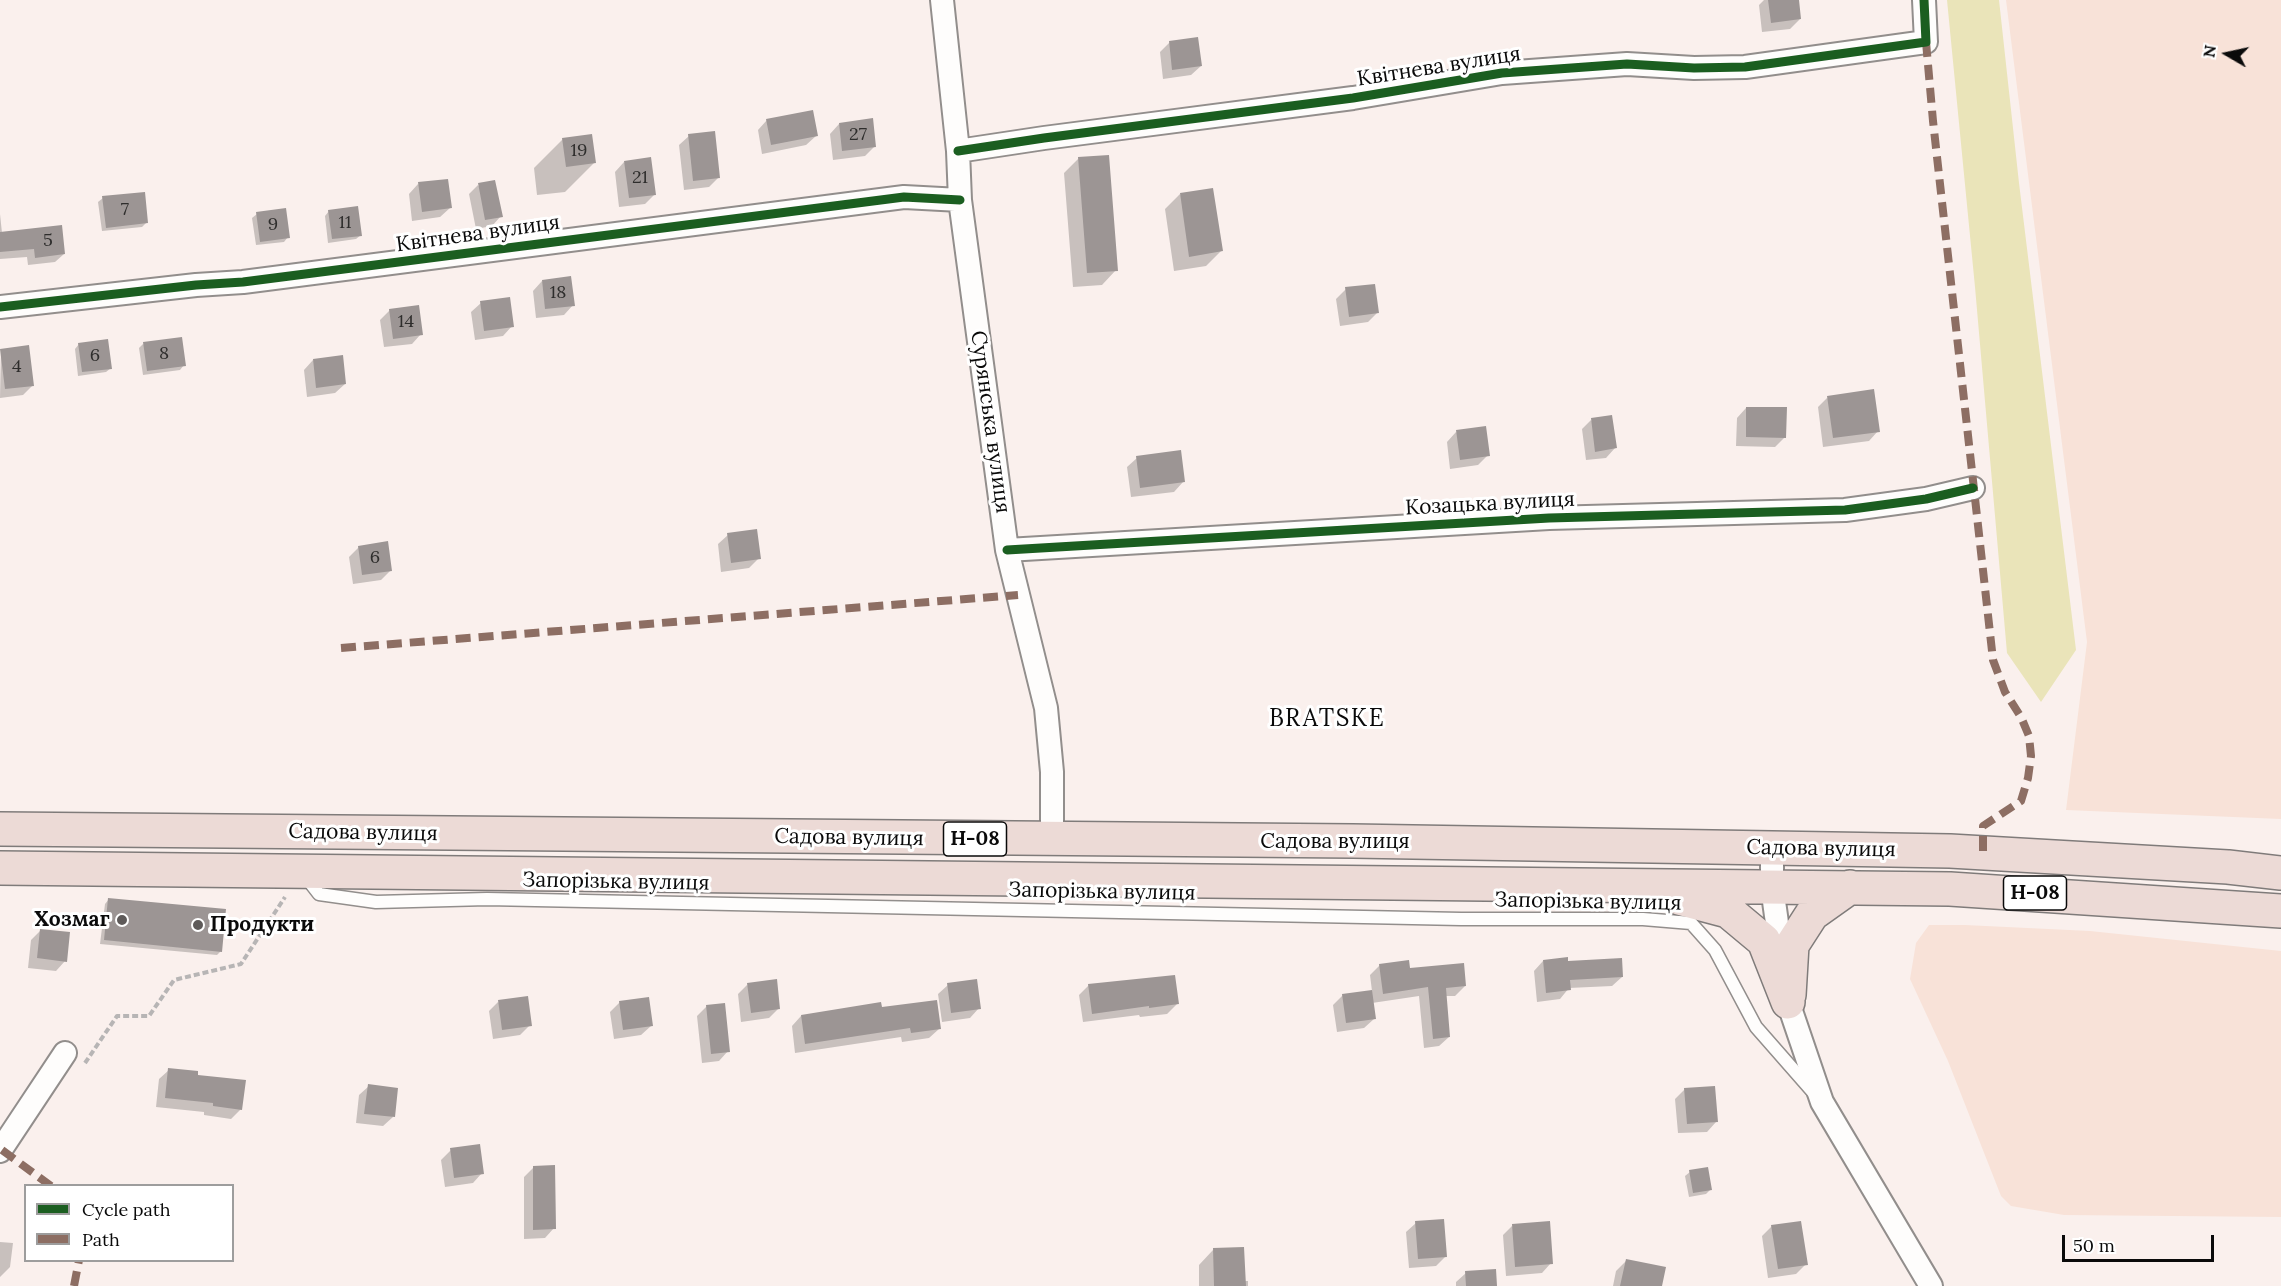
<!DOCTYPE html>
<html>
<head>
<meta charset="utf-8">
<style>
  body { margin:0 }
  #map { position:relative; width:2281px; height:1286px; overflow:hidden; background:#faf0ed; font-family:Lora,serif }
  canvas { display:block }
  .legend { position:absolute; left:24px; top:1184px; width:210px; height:78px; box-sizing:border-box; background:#fff; border:2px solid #9d9d9d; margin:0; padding:8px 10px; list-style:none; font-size:18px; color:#0a0a0a }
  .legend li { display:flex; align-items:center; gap:12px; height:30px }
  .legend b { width:30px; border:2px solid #9d9d9d }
  .north { position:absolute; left:2197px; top:24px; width:60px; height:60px; -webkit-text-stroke:4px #fff; paint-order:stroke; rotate:279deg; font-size:16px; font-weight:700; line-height:24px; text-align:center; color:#0a0a0a }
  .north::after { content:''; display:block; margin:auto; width:21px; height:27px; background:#0a0a0a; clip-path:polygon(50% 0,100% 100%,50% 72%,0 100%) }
  .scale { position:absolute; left:2062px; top:1235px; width:152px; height:27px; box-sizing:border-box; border:3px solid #0a0a0a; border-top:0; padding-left:8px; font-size:18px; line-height:21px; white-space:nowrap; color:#0a0a0a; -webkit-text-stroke:4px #fff; paint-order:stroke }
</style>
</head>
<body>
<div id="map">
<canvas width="2281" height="1286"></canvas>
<ul class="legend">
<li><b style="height:8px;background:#1b5e20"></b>Cycle path</li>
<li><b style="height:8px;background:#8d6e63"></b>Path</li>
</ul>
<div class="north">N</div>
<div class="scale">50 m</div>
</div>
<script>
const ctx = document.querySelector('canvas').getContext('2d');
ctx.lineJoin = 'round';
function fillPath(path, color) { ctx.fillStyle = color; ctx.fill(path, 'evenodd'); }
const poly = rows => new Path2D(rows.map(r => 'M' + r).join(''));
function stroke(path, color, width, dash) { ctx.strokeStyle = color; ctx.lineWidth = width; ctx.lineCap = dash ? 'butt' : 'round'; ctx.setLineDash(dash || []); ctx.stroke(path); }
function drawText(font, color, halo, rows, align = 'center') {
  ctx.font = font + ' Lora,serif'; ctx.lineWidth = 6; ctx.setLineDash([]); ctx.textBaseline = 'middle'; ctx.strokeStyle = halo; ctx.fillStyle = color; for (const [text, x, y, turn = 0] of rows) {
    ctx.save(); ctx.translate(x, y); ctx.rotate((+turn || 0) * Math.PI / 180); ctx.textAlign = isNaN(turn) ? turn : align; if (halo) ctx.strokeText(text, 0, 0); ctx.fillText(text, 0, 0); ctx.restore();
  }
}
fillPath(poly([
  [2006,0,2281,0,2281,819,2066,810,2087,642],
  [1929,925,1965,925,2090,931,2281,951,2281,1217,2064,1215,2011,1206,2001,1196,1948,1061,1910,979,1916,943]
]), '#f8e2d8');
fillPath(poly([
  [1947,0,1999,0,2019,183,2076,650,2041,702,2007,653,1975,287]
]), '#eae4b9');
fillPath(poly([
  [1764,0,1797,0,1800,19,1790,29,1762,32,1759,5],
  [1170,42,1201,66,1191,75,1163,79,1160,52],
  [767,120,816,136,806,145,762,154,758,130],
  [839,124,875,146,865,156,833,160,830,134],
  [689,136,718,178,709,187,684,190,679,145],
  [563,139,594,163,565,192,537,195,534,168],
  [1079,158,1116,270,1102,285,1073,287,1064,173],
  [624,162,655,194,645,204,619,207,615,172],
  [418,184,450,208,440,217,412,221,409,194],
  [478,185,501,216,492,226,476,229,469,194],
  [1180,194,1221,251,1206,266,1174,271,1165,209],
  [103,198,147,222,142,227,102,231,98,202],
  [329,211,361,235,356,239,328,243,325,216],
  [0,214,2,233,64,254,55,262,28,265,27,257,0,259],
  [257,214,288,237,284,242,256,245,252,218],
  [542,281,573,305,564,315,536,318,533,291],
  [1346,289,1377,313,1368,322,1340,326,1336,299],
  [481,303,512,326,503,336,475,340,471,312],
  [390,310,421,334,412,344,384,347,380,320],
  [79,344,111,368,106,372,78,376,75,349],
  [143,344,184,365,180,370,143,375,139,348],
  [1,350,33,385,23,395,0,398],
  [313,360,345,384,335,393,307,397,304,370],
  [1827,398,1878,431,1869,441,1823,447,1818,407],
  [1746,408,1785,437,1775,447,1736,446,1737,418],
  [1591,420,1615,448,1606,458,1586,460,1582,429],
  [1456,432,1488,455,1478,465,1450,469,1447,442],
  [1137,458,1183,482,1174,492,1131,497,1127,467],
  [728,535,759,558,749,568,721,572,718,544],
  [359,547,391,570,381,580,353,584,349,557],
  [109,899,221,951,217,955,100,944,105,904],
  [41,930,65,961,56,971,28,968,31,940],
  [1543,961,1567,963,1622,977,1612,986,1569,988,1560,999,1537,1002,1534,971],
  [1380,965,1408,969,1465,986,1455,996,1445,996,1449,1037,1439,1046,1424,1048,1419,996,1372,1003,1374,1019,1364,1028,1337,1032,1333,1005,1343,995,1372,991,1370,975],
  [747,985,779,1008,769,1018,741,1022,738,994],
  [948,985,979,1008,970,1018,942,1022,938,994],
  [1089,985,1177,1004,1167,1014,1140,1017,1139,1015,1083,1022,1079,995],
  [498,1002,530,1025,520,1035,493,1039,489,1011],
  [620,1002,651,1026,641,1035,614,1039,610,1012],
  [707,1006,728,1051,719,1061,702,1063,697,1016],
  [881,1009,939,1029,929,1038,902,1042,901,1037,795,1053,792,1026,801,1016],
  [169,1070,196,1076,241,1109,231,1119,204,1115,204,1112,156,1107,159,1079],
  [369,1086,393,1117,383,1126,356,1123,359,1095],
  [1685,1089,1716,1122,1707,1132,1678,1133,1675,1099],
  [451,1150,482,1173,473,1183,445,1187,441,1160],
  [534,1167,554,1228,545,1238,524,1239,524,1177],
  [1690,1172,1710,1190,1706,1194,1689,1197,1685,1176],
  [1416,1223,1446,1256,1436,1266,1409,1268,1406,1232],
  [1512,1226,1551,1263,1542,1273,1506,1276,1503,1235],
  [1772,1226,1806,1264,1796,1274,1768,1278,1762,1236],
  [0,1242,13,1243,10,1267,0,1277],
  [1213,1250,1244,1281,1248,1281,1248,1286,1199,1286,1199,1265],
  [1626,1261,1661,1286,1613,1286,1616,1271],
  [1466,1273,1496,1286,1456,1286,1456,1282]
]), '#0003');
fillPath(poly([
  [1768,0,1799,0,1801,19,1771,23],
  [1198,37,1202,66,1172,70,1169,41],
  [813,110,818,136,771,145,766,119],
  [873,118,876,147,842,151,839,123],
  [715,131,720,178,693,181,688,134],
  [592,134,596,163,566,167,562,138],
  [1109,155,1118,271,1087,273,1078,157],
  [651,157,656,195,629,198,624,161],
  [448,179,452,208,422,212,418,182],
  [495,180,503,217,485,220,478,183],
  [1213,188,1223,251,1189,257,1180,193],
  [145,192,148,223,106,228,102,196],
  [358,206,362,236,332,239,328,210],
  [286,208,290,238,260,242,256,212],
  [62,225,65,254,35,258,34,249,0,252,0,232],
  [571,276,575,306,545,309,542,280],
  [1375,284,1379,313,1349,317,1345,287],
  [510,297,514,327,484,331,480,301],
  [419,305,423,335,393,339,389,309],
  [182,337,186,366,147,371,143,342],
  [108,339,112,369,82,372,78,343],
  [29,345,34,386,5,389,0,349],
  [343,355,346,384,316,388,313,359],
  [1874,389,1880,432,1833,438,1827,396],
  [1746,407,1787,407,1786,438,1746,437],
  [1612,415,1617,448,1595,452,1591,418],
  [1486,426,1490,456,1460,460,1456,430],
  [1181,450,1185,482,1140,488,1136,456],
  [757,529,761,559,731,563,727,533],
  [388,541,392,571,362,575,358,546],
  [108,898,226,909,222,952,104,940],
  [40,929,70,932,67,962,37,958],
  [1568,957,1568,961,1622,958,1623,977,1570,980,1571,990,1546,993,1543,960],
  [1409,960,1410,968,1464,963,1466,986,1446,988,1450,1037,1433,1039,1428,987,1383,994,1379,964],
  [1175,975,1179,1004,1149,1008,1149,1006,1092,1014,1088,984],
  [777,979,780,1009,751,1013,747,983],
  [977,979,981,1009,951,1013,947,983],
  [1372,990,1376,1019,1346,1023,1342,994],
  [528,996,532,1026,502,1030,498,1000],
  [649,997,653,1026,623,1030,619,1001],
  [937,1000,941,1029,911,1033,910,1028,805,1044,801,1015,881,1002,882,1007],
  [725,1003,730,1052,711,1054,706,1005],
  [168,1068,198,1071,198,1075,246,1080,242,1110,213,1106,213,1103,165,1098],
  [368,1084,398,1088,395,1117,364,1114],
  [1715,1086,1718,1122,1687,1124,1684,1088],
  [480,1144,484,1174,454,1178,450,1148],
  [555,1165,556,1229,533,1230,533,1166],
  [1708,1167,1712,1190,1693,1193,1689,1170],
  [1444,1219,1447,1257,1418,1259,1415,1221],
  [1550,1221,1553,1264,1515,1267,1512,1224],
  [1801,1221,1808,1265,1778,1269,1771,1225],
  [1244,1247,1246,1286,1214,1286,1213,1248],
  [1626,1259,1666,1267,1662,1286,1620,1286],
  [1496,1269,1497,1286,1466,1286,1465,1271]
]), '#9c9594');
const service = poly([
  [305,876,319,894,376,902,487,899,1461,919,1643,919,1691,923,1715,950,1756,1027,1813,1092]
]);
const minor = poly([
  [942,0,958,151,960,200,1007,550,1046,708,1052,772,1052,840],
  [958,151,1044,138,1353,98,1502,73,1627,64,1694,68,1745,67,1926,42,1924,0],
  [0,307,196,285,243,282,904,197,960,200],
  [1007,550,1549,518,1845,510,1926,499,1973,488],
  [1772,848,1772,887,1788,1002,1822,1102,1931,1286],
  [0,1151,65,1053]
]);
const primary = poly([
  [0,829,1353,841,1772,848,1950,851,2228,867,2281,873],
  [0,868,1950,889,2281,911],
  [1679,898,1728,911,1764,941,1788,1002],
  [1789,995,1792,945,1812,914,1850,887]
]);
stroke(service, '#928e8c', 15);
stroke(minor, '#928e8c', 26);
stroke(primary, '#7f7b7a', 36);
stroke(poly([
  [85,1063,117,1016,149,1016,174,980,241,964,285,897]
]), '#b7b5b5', 4, [6, 3]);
stroke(service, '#fefdfc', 12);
stroke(minor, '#fefdfc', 22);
stroke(primary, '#ecdad6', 33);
stroke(poly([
  [1926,42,1933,121,1993,660,2005,692,2021,717,2029,736,2031,756,2028,778,2021,801,1983,826,1983,853],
  [341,648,1018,595],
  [2,1150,51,1186],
  [74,1286,79,1260]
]), '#8d6e63', 8, [15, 8]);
stroke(poly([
  [958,151,1044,138,1353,98,1502,73,1627,64,1694,68,1745,67,1926,42,1924,0],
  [0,307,196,285,243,282,904,197,960,200],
  [1007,550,1549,518,1845,510,1926,499,1973,488]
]), '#1b5e20', 9);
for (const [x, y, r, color] of [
  [122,920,6,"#5e5a59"],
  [198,925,6,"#5e5a59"]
]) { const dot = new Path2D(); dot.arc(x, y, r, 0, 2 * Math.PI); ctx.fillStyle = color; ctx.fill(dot); stroke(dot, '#fff', 2); }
drawText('18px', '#2e2d2c', null, [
  ["27",858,135],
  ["19",579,151],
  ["21",640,178],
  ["7",125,210],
  ["11",345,223],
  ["9",273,225],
  ["5",48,241],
  ["18",558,293],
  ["14",406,322],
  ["8",164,354],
  ["6",95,356],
  ["4",17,367],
  ["6",375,558]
]);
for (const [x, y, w] of [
  [975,839,63],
  [2035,893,63]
]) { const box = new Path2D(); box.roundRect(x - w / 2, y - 17, w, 34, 4.5); ctx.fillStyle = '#fff'; ctx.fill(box); stroke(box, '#0a0a0a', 1.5); }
drawText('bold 20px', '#0a0a0a', null, [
  ["Н-08",975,839],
  ["Н-08",2035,893]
]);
drawText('21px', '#0a0a0a', '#fff', [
  ["Квітнева вулиця",1439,67,-9],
  ["Квітнева вулиця",478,234,-8],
  ["Сурянська вулиця",990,422,82],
  ["Козацька вулиця",1490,504,-3],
  ["Садова вулиця",363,833,1],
  ["Садова вулиця",849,838,1],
  ["Садова вулиця",1335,842],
  ["Садова вулиця",1821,849,1],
  ["Запорізька вулиця",616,882,1],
  ["Запорізька вулиця",1102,892,1],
  ["Запорізька вулиця",1588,902,1]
]);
drawText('bold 21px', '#0a0a0a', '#fff', [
  ["Хозмаг",110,920],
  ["Продукти",210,925,"left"]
], 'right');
ctx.letterSpacing = '1.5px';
drawText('24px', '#0a0a0a', '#fff', [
  ["BRATSKE",1327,719]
]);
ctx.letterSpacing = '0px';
</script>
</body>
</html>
